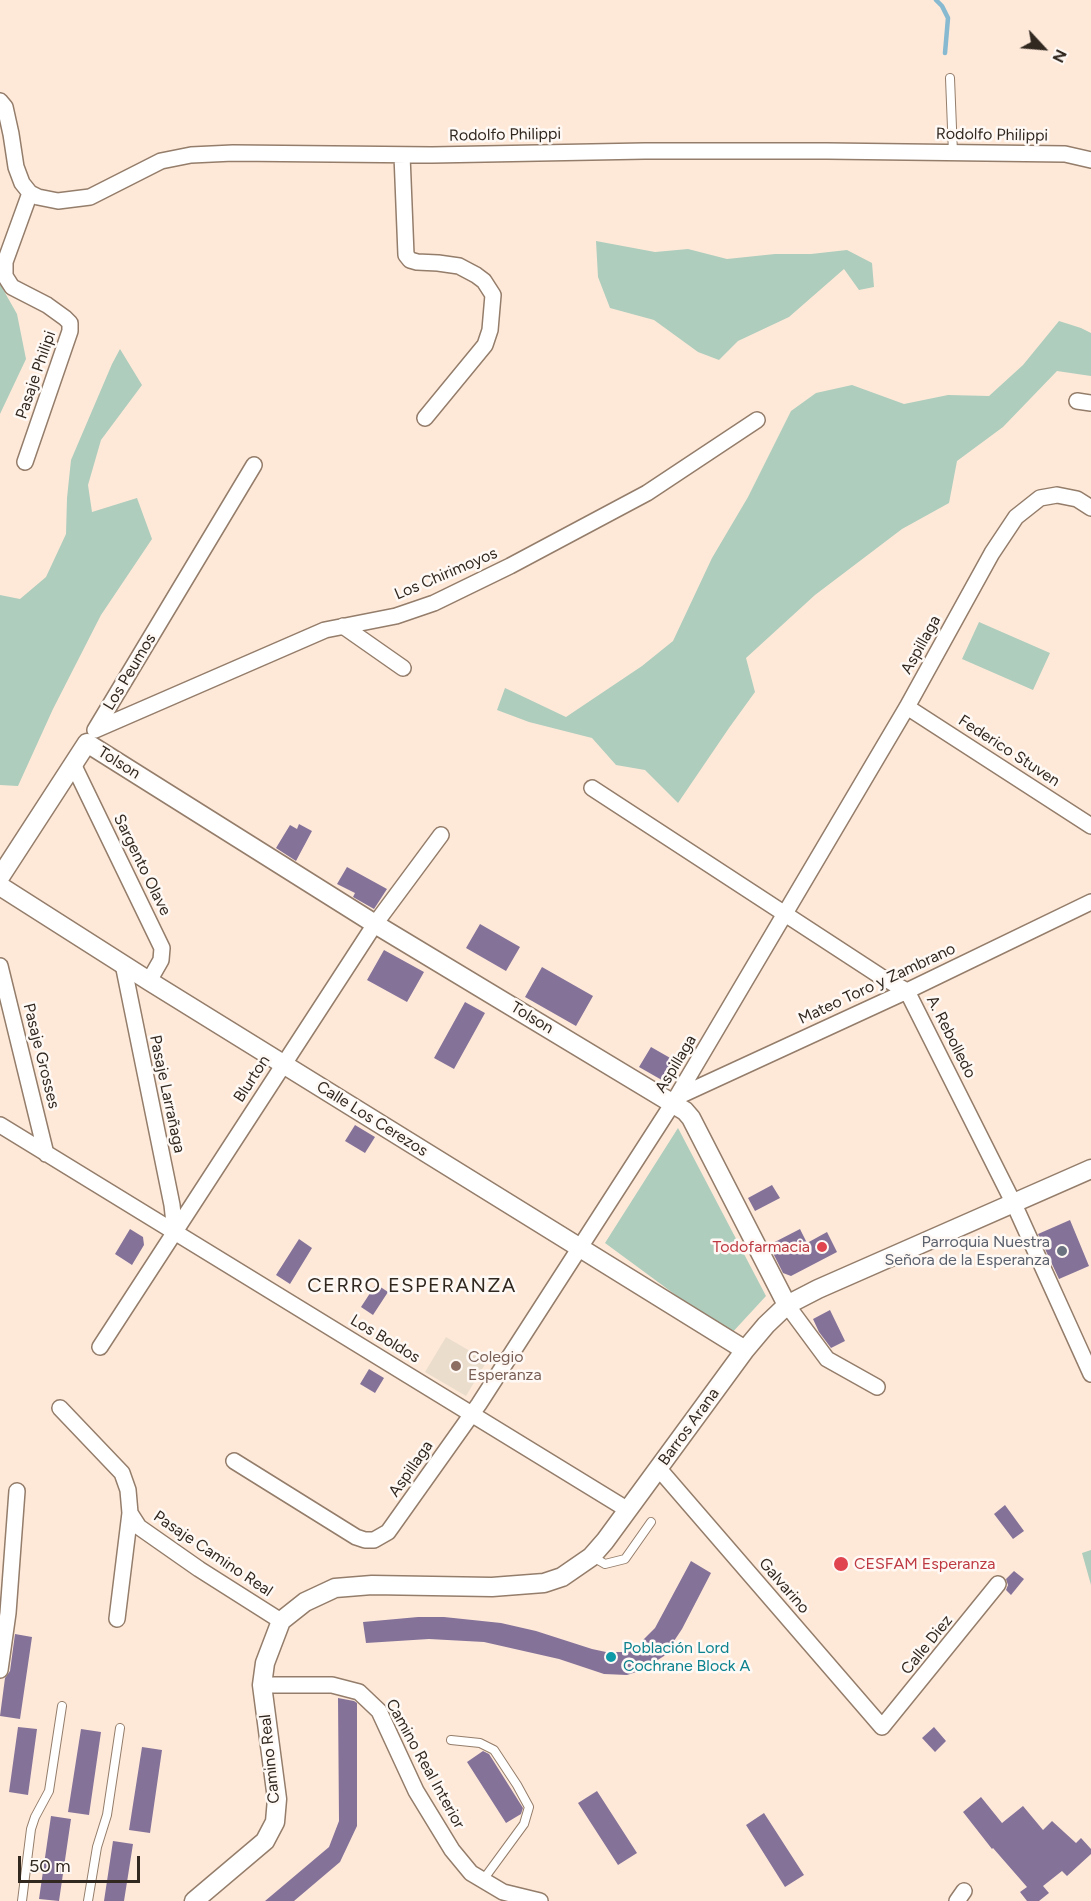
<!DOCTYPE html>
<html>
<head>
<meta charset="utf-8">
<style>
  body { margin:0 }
  #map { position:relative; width:1091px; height:1901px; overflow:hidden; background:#fee9d9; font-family:Figtree,sans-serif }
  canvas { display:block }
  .north { position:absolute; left:1013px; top:18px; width:60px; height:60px; -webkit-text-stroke:4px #fff9f5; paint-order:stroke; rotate:116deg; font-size:16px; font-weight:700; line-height:24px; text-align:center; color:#312820 }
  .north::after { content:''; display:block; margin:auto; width:21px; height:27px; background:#312820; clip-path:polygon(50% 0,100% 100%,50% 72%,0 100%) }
  .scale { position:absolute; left:18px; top:1856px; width:122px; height:27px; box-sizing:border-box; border:3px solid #312820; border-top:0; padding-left:8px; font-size:18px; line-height:21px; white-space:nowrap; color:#312820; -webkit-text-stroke:4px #fff9f5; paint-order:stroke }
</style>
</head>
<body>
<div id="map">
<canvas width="1091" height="1901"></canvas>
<div class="north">N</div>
<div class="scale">50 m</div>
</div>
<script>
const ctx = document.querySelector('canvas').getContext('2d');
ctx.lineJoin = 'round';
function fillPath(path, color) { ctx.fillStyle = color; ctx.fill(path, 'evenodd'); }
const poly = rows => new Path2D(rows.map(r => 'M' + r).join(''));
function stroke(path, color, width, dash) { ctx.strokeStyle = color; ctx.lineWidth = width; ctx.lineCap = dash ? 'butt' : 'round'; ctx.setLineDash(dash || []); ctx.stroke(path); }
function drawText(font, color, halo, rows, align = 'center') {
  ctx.font = font + ' Figtree,sans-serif'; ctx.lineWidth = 5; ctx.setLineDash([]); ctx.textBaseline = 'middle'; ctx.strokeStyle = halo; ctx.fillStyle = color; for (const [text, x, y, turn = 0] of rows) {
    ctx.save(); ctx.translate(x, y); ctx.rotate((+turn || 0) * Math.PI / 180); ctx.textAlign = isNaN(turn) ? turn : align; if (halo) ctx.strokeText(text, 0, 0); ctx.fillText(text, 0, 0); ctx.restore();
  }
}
fillPath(poly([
  [446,1337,487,1361,466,1396,425,1372]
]), '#ebddcb');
fillPath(poly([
  [596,241,655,252,688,249,727,259,775,254,811,254,847,250,872,263,874,287,859,290,844,269,789,317,738,341,719,360,698,352,654,320,610,308,598,277],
  [0,284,17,314,26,359,0,414],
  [1059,321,1081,328,1091,333,1091,376,1057,371,1003,427,957,461,949,503,902,529,815,595,746,658,755,692,729,728,678,803,645,770,616,765,592,738,529,722,497,710,505,688,566,717,642,666,673,641,712,558,748,497,791,411,816,393,852,385,904,404,948,395,989,396,1023,365],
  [120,349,142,385,101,440,88,485,92,512,137,498,152,539,101,615,53,709,18,786,0,785,0,595,20,599,46,577,66,534,67,498,71,460,112,364],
  [979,622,1050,653,1033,690,962,659],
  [678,1128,766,1296,730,1335,605,1243],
  [1091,1550,1091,1585,1082,1553]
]), '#aecdbd');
stroke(poly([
  [936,0,942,6,948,18,945,53]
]), '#87b9d0', 4.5);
fillPath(poly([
  [299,824,312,831,296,861,276,848,290,825,297,829],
  [347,867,387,889,374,909,353,897,355,893,337,884],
  [480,924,520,947,506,971,466,948],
  [384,950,424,972,407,1002,367,980],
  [542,967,593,996,576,1026,525,997],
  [465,1002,485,1013,454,1069,434,1058],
  [651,1047,679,1063,667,1083,639,1067],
  [355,1125,375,1137,365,1153,345,1141],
  [772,1185,780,1198,755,1211,748,1198],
  [1070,1220,1089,1266,1059,1279,1038,1234],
  [130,1229,143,1237,144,1245,132,1265,115,1254],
  [800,1229,807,1243,827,1232,837,1252,791,1276,783,1273,769,1245],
  [299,1239,312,1248,290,1284,276,1275],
  [376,1284,388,1292,373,1315,361,1307],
  [830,1310,845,1341,831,1348,819,1332,813,1319],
  [369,1369,384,1378,375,1393,360,1384],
  [1005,1505,1024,1531,1013,1539,994,1514],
  [691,1561,711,1573,682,1629,664,1656,642,1670,627,1675,604,1674,559,1659,484,1642,429,1639,366,1643,363,1622,418,1617,444,1617,501,1623,536,1631,592,1649,606,1652,623,1652,636,1647,655,1628],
  [1014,1571,1024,1579,1011,1595,1006,1590,1008,1585,1006,1579],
  [15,1634,32,1637,20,1719,0,1716,5,1678,10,1671],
  [338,1698,354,1701,357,1703,357,1826,340,1862,294,1901,265,1901,329,1847,339,1821],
  [18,1727,37,1729,28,1795,9,1792],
  [934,1727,946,1741,935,1752,922,1738],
  [81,1729,101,1732,89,1815,68,1812],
  [142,1747,162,1750,150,1833,129,1830],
  [483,1751,489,1754,523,1808,521,1814,506,1823,467,1762],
  [597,1791,637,1853,618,1865,578,1803],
  [981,1797,1002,1823,1023,1806,1043,1830,1052,1821,1076,1843,1081,1838,1091,1849,1091,1854,1067,1876,1062,1871,1043,1886,1049,1893,1039,1901,1027,1901,1020,1892,1027,1887,993,1848,992,1849,963,1812],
  [764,1813,804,1875,785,1887,746,1825],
  [51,1816,71,1819,59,1901,39,1899],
  [113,1841,133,1844,124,1901,104,1901]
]), '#857299');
const service = poly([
  [950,78,953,153],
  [593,1557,605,1564,625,1559,651,1522],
  [451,1740,480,1743,494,1750,517,1785,529,1807,524,1824,483,1880],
  [22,1901,31,1829,35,1817,49,1791,62,1706],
  [88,1901,97,1847,107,1815,120,1728]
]);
const minor = poly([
  [0,101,5,107,11,134,16,167,22,183,30,193,38,197,58,201,90,197,161,161,191,155,233,153,432,155,645,151,827,151,1065,154,1091,160],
  [402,155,406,255,410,260,417,262,438,263,459,266,476,275,484,281,493,295,490,330,485,345,425,418],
  [1077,401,1091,403],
  [25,462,70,331,70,323,65,318,47,305,12,287,5,276,5,262,30,193],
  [343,626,403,668],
  [907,707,1091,826],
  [95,730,325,630,396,616,434,603,510,566,647,493,757,420],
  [95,730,254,465],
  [73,764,162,948,161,960,149,981],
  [592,788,880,976,907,991,1014,1204,1091,1374],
  [123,964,172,1205,175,1232],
  [0,966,46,1154],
  [677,1097,907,991,1091,902],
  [0,1125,628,1510],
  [787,1305,827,1359,877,1387],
  [100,1347,375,924,441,835],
  [60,1408,122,1473,128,1490,130,1513,139,1527,199,1569,281,1621],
  [234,1461,356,1537,365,1540,374,1540,388,1532,479,1404,673,1103,907,707,992,553,1016,517,1040,498,1057,495,1077,499,1091,508],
  [659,1469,882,1727,998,1584],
  [117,1619,130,1513],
  [0,1670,8,1613,17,1491],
  [262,1685,332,1685,359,1692,379,1711,416,1791,452,1850,471,1873,503,1892,540,1901],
  [957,1901,964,1891]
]);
const tertiary = poly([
  [0,877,87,743,375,924,685,1111,691,1118,787,1305],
  [0,886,149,981,745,1350],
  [194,1901,265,1841,275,1822,277,1799,262,1685,265,1663,281,1621,305,1602,335,1588,372,1585,492,1587,544,1583,562,1577,591,1557,605,1541,745,1350,766,1325,787,1305,818,1289,1091,1169]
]);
stroke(service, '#947d6a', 10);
stroke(minor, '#947d6a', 18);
stroke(tertiary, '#947d6a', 21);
stroke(service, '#fff', 8);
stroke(minor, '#fff', 15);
stroke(tertiary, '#fff', 18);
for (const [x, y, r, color] of [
  [822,1247,6,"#e0444e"],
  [1062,1251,6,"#6b7280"],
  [456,1366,6,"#8d6e63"],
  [841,1564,8,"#e0444e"],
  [611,1657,6,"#0f9aa8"]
]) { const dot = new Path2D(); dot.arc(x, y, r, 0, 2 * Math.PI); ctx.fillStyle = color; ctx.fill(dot); stroke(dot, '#fff9f5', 2); }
drawText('16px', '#312820', '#fff9f5', [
  ["Rodolfo Philippi",505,135,-1],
  ["Rodolfo Philippi",992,135,1],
  ["Pasaje Philipi",36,375,-71],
  ["Los Chirimoyos",446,574,-23],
  ["Aspillaga",921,645,-61],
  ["Los Peumos",130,672,-59],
  ["Federico Stuven",1009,751,33],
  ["Tolson",119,763,32],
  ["Sargento Olave",142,865,64],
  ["Mateo Toro y Zambrano",877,984,-25],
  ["Tolson",532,1018,31],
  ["A. Rebolledo",951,1037,63],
  ["Pasaje Grosses",41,1056,76],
  ["Aspillaga",676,1064,-59],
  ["Blurton",252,1079,-57],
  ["Pasaje Larrañaga",167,1094,78],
  ["Calle Los Cerezos",372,1119,32],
  ["Los Boldos",385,1339,31],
  ["Barros Arana",689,1427,-54],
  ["Aspillaga",411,1469,-55],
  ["Pasaje Camino Real",213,1554,34],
  ["Galvarino",784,1586,49],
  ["Calle Diez",927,1645,-51],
  ["Camino Real",270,1759,-96],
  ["Camino Real Interior",425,1764,61]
]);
drawText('16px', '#5b616d', '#fff9f5', [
  ["Parroquia Nuestra",1050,1242],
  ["Señora de la Esperanza",1050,1260]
], 'right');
drawText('16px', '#be3a42', '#fff9f5', [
  ["Todofarmacia",810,1247],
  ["CESFAM Esperanza",854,1564,"left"]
], 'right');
drawText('16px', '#785e54', '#fff9f5', [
  ["Colegio",468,1357],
  ["Esperanza",468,1375]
], 'left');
drawText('16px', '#0d838f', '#fff9f5', [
  ["Población Lord",623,1648],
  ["Cochrane Block A",623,1666]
], 'left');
ctx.letterSpacing = '1.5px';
drawText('20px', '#312820', '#fff9f5', [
  ["CERRO ESPERANZA",412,1286]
]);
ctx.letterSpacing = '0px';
</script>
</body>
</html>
